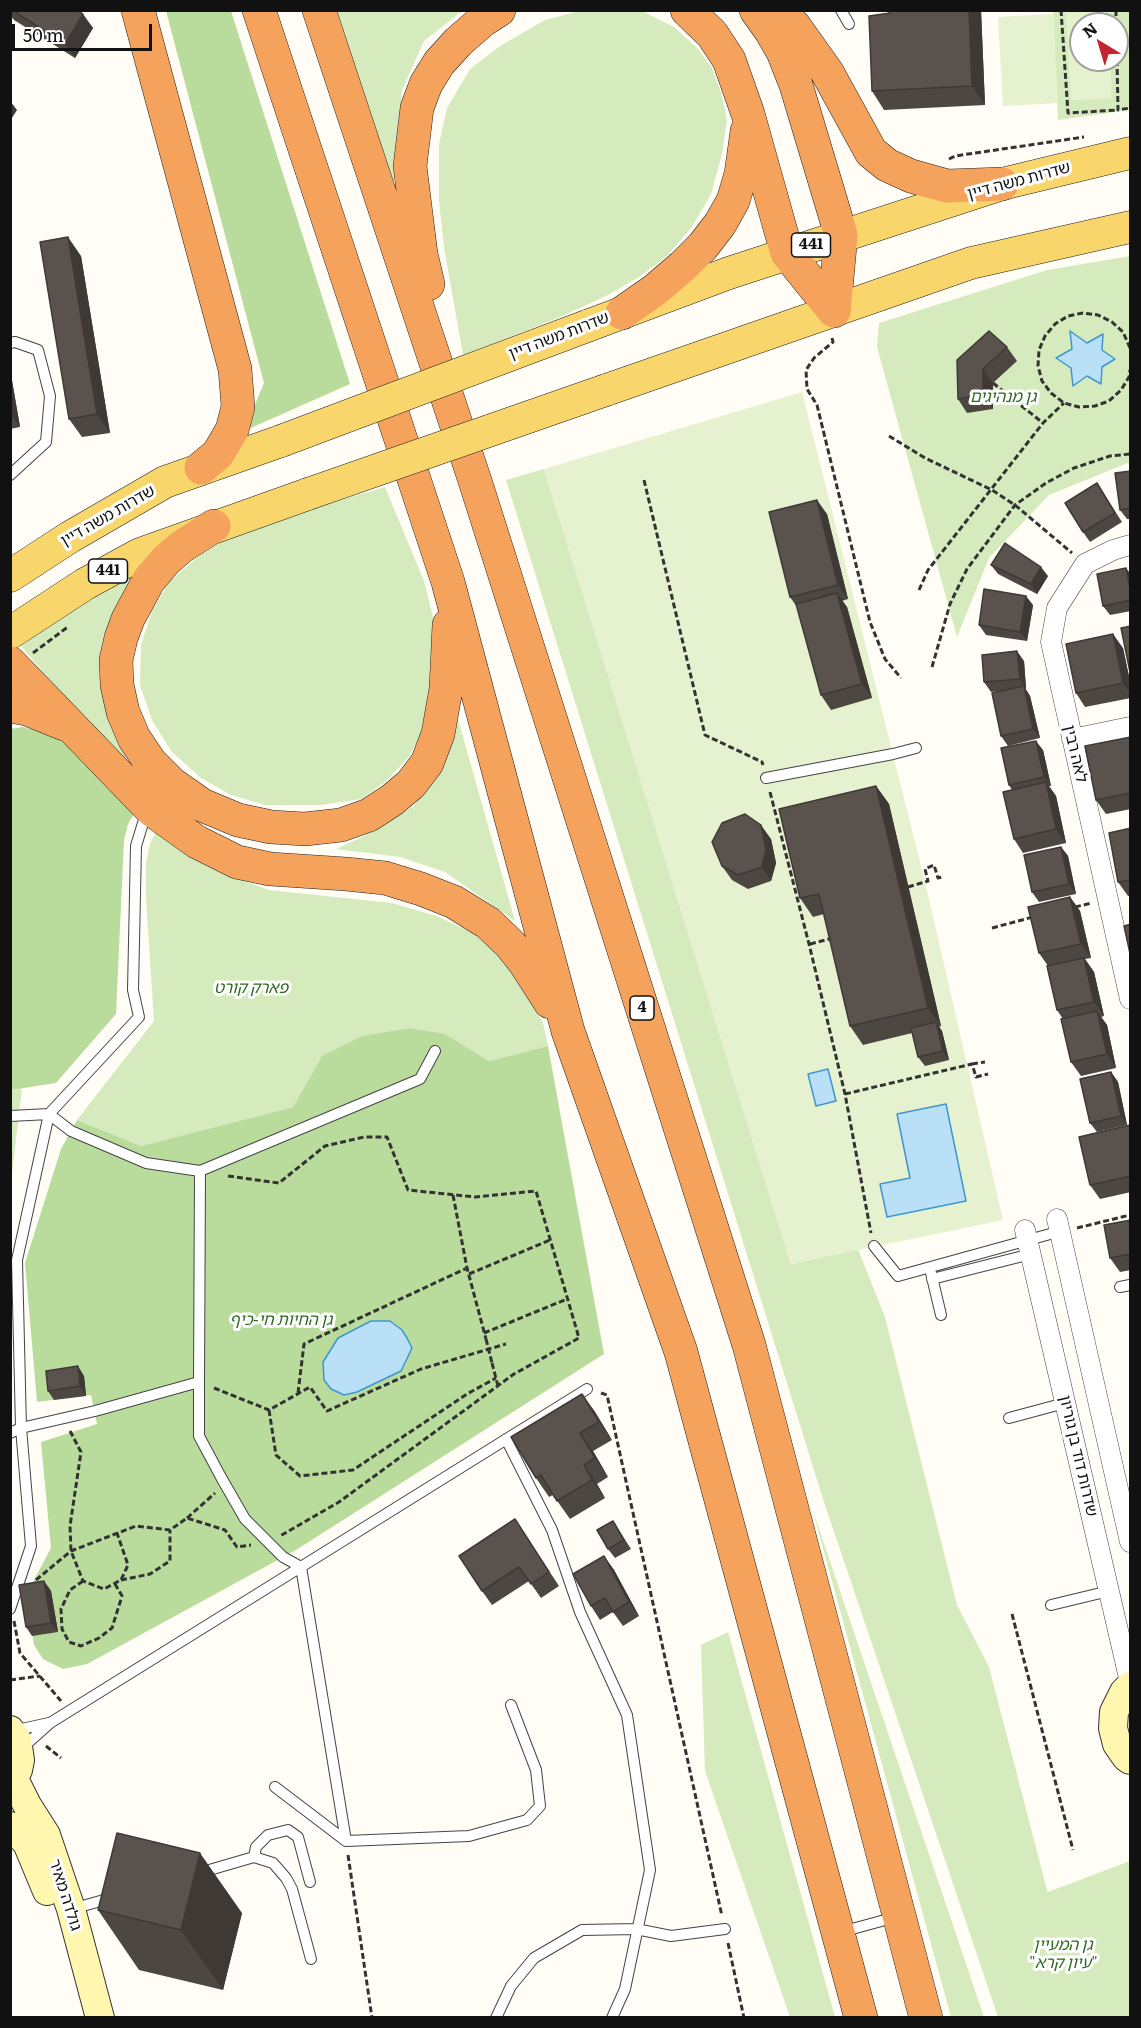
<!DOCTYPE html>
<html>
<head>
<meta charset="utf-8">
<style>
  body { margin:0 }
  #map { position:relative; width:1141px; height:2028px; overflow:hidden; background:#fffdf5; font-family:Literata,serif }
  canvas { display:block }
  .frame { position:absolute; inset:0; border:12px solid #111; pointer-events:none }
  .north { position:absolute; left:1069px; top:12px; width:60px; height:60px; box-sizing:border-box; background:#fff; border:2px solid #a0a0a0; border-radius:50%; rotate:322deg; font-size:16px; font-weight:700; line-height:24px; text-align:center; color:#111 }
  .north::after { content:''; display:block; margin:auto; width:21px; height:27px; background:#c4262e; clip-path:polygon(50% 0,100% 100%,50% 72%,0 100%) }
  .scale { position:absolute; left:12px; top:24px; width:140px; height:27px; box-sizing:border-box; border:3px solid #111; border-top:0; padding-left:8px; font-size:18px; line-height:21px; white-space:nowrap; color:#111; -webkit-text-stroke:4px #fff; paint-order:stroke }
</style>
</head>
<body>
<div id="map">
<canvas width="1141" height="2028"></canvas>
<div class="frame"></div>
<div class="north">N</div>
<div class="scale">50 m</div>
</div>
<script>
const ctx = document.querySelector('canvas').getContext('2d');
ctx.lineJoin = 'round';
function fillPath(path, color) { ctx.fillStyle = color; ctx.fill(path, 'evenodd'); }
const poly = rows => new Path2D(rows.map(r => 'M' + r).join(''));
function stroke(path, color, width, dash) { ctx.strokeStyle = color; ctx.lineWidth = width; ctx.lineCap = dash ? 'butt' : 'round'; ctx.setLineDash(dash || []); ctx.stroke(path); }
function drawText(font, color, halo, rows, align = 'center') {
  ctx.font = font + ' Literata,"Noto Sans Hebrew",serif'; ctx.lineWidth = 6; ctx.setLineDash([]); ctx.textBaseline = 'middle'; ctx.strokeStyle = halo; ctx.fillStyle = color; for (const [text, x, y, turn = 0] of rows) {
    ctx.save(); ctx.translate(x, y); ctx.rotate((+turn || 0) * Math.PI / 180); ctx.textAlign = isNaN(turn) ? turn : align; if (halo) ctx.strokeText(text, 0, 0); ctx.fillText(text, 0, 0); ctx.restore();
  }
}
fillPath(poly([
  [630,10,644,12,674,27,698,49,712,68,721,92,727,120,722,154,711,194,692,227,667,256,639,277,606,296,560,317,463,355,444,247,439,200,439,144,447,108,470,69,500,46,545,20,579,11],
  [333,11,462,11,424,41,402,90,393,190],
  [1053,11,1130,11,1130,110,1058,120],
  [1081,24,1117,24,1117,60,1081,60],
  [1130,256,1130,462,1049,495,989,558,957,637,877,347,879,323,1047,270],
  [544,469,791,1264,858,1249,885,1317,957,1605,989,1667,1047,1890,1048,1892,1130,1861,1130,2017,998,2017,823,1499,506,480],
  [385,487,424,581,435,625,435,667,423,731,408,758,385,782,361,799,321,805,265,805,231,795,201,778,172,752,152,720,140,685,141,645,152,611,169,582,199,556,225,540,290,515],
  [134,570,147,570,122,603,128,747,124,766,20,645],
  [456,712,515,921,445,872,400,857,336,849,360,838,414,806,439,765],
  [157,829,228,875,269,890,392,903,436,916,474,933,502,959,521,982,543,1023,548,1046,489,1061,444,1034,411,1028,322,1056,293,1107,141,1146,77,1120,154,1021,146,899,146,863,150,844],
  [22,1089,11,1181,11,1090],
  [812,1508,984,2017,951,2017],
  [728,1632,835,2017,790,2017,705,1771,701,1645]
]), '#d5ebbd');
fillPath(poly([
  [166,11,231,11,350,384,244,431,264,383],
  [23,727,50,734,74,749,135,812,128,824,124,840,116,1014,56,1083,11,1090,10,729],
  [411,1028,445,1034,489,1061,548,1046,604,1354,296,1550,87,1664,63,1669,43,1659,34,1645,26,1595,51,1548,41,1442,97,1424,91,1395,37,1402,25,1263,61,1149,77,1120,141,1146,293,1107,322,1056,362,1036]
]), '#b9dc9c');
fillPath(poly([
  [1107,11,1107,24,1081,24,1081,60,1110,60,1112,98,1071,100,1066,13],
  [1053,14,1058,103,1003,106,998,17],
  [802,392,925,882,1003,1220,791,1264,544,469]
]), '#e6f2cf');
const water = poly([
  [1070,331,1087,343,1103,334,1102,350,1115,359,1102,367,1101,384,1087,376,1073,386,1071,368,1056,358,1072,349,1070,331],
  [828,1069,836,1101,816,1106,808,1074,828,1069],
  [946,1104,966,1201,887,1217,880,1184,910,1178,897,1114,946,1104],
  [371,1321,390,1321,402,1330,407,1338,412,1348,401,1371,357,1392,344,1395,331,1389,324,1380,323,1362,338,1338,371,1321]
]);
fillPath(water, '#b9e0f7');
stroke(water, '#3f96cf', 1.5);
const lane = poly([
  [841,10,849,24],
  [10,343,15,342,38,350,50,396,46,442,10,475],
  [766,778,893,754,916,748],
  [10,1116,49,1114,71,1131,146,1163,200,1171,420,1079,435,1051],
  [874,1246,898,1276,1061,1231],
  [931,1273,941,1315],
  [932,1279,1031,1254],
  [1120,1287,1130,1285],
  [199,1382,199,1436,222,1479,245,1519,283,1557,301,1567,346,1841,469,1836,527,1820,540,1806,536,1770,511,1705],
  [1009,1418,1065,1403],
  [10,1433,21,1428,95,1411,199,1382,200,1171],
  [506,1439,552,1530,580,1612,627,1715,650,1870,625,1989,612,2018],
  [1051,1605,1109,1591],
  [10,1609,31,1546,21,1428,17,1260,49,1114,139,1017,133,990,136,846,143,823,151,812],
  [12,1731,49,1723],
  [22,1748,50,1723,587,1389],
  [275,1787,346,1841],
  [254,1857,256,1847,268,1835,288,1830,298,1837,310,1882],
  [199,1873,254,1857,273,1863,286,1878,292,1889,311,1959],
  [72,1909,111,1898],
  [841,1932,896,1917],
  [496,2018,511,1986,534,1958,582,1930,636,1929,671,1936,725,1929]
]);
const street = poly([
  [1130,545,1113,550,1085,564,1057,608,1051,642,1130,999],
  [1072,739,1130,727],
  [1057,1219,1130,1542],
  [1025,1230,1130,1682]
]);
const secondary = poly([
  [1130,1686,1124,1692,1114,1712,1113,1728,1117,1744,1126,1757,1130,1760],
  [10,1730,17,1740,20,1760,18,1770,10,1784],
  [14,1779,27,1805,46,1835,71,1909,100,2018],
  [10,1826,27,1843,47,1891]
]);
const primary = poly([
  [587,326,729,273,1002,184,1130,153],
  [606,390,971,263,1130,227],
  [10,576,70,537,165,482,281,441],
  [10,633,85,584,140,554,308,494]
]);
const highway = poly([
  [138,10,235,369,238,407,232,430,218,454,201,468],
  [259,10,448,582,568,1031,681,1352,861,2018],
  [319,10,476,484,749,1345,926,2018],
  [687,10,712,34,729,60,748,114,787,253,834,311],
  [756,10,771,31,783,52,796,85,841,235,834,311],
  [779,10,795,27,827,72,871,152,887,165,911,176,947,186,1002,184],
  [428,284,421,254,410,166,417,108,426,84,439,63,458,42,482,21,499,10],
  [622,313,655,290,683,266,703,246,720,224,733,201,741,174,747,131],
  [214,526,181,547,165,561,149,580,128,619,121,638,116,660,117,685,123,712,134,738,150,762,172,784,202,805,238,820,271,827,305,829,341,825,369,815,392,800,411,784,427,763,438,734,446,689,449,625],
  [10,663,152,810,197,842,237,862,270,869,346,874,385,878,421,889,454,902,488,923,510,944,525,963,550,1002],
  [10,706,27,709,64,724]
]);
stroke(lane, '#444', 12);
stroke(street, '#444', 21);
stroke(secondary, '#333', 30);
stroke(primary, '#222', 33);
stroke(highway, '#222', 34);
stroke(poly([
  [1061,10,1068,113,1118,110],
  [1116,10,1116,24],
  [1117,60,1118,110,1130,108],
  [949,159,955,156,1084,137],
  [832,338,833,342,814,358,806,370,807,389,817,405,870,622,885,659,901,678],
  [1130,348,1123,332,1112,322,1098,315,1083,313,1068,316,1055,324,1045,336,1039,350,1038,366,1042,381,1051,393,1064,403,1079,407,1095,406,1109,401,1121,390,1129,377,1130,370],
  [993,383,1043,423],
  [889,436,925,458,992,490,1015,505,1072,553],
  [644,480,705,735,762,762,763,765],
  [919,590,928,570,1043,423,1064,403],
  [33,653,69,626],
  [932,667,950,604,967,569,1015,505,1046,483,1074,468,1110,456,1130,454],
  [770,792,809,944,845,1094,871,1233],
  [908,887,928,881,925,869,934,865,938,878,942,877],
  [1075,907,1092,903],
  [992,928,1033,917],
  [810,944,833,938],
  [972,1064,985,1062],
  [845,1094,972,1064,976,1077,988,1074],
  [228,1176,279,1183,325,1146,364,1137,387,1137,408,1190,475,1197,536,1191,579,1338,514,1374,339,1502,280,1536],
  [453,1195,467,1268,486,1339],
  [1077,1228,1130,1215],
  [469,1274,550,1240],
  [484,1333,567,1299],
  [492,1363,498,1386],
  [214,1388,269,1410,310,1387,327,1411,421,1369,506,1344],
  [298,1393,304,1344,467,1268],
  [601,1393,607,1395,722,1916],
  [269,1410,276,1455,300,1476,353,1470,467,1394,496,1378],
  [70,1431,81,1452,70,1526,71,1551,83,1581,104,1589,121,1580,128,1565,117,1533],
  [187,1518,215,1493],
  [36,1580,71,1551,136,1526,170,1530,187,1518,225,1530,237,1547,251,1545],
  [121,1580,150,1574,170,1561,170,1530],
  [83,1581,70,1590,61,1609,62,1629,69,1642,81,1646,99,1638,112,1628,122,1596,115,1584],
  [1012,1614,1073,1850],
  [14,1621,20,1653,61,1701],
  [10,1680,40,1676],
  [46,1746,61,1758],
  [348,1855,372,2018],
  [728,1943,744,2018]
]), '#333', 3, [6, 3]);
stroke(lane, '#fff', 10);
stroke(street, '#fff', 20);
stroke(secondary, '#fff6b0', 28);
stroke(primary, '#f9d66b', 32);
stroke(highway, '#f5a25d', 33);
const primaryBridge = poly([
  [281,441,587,326],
  [308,494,606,390]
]);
stroke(primaryBridge, '#222', 33, []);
stroke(poly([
  [486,1339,492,1363]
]), '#333', 3, [6, 3]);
stroke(primaryBridge, '#f9d66b', 32);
fillPath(poly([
  [10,10,77,10,93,28,75,58,14,20,10,15],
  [889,10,981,10,985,105,884,110,872,91],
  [81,256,110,433,82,437,69,419],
  [989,331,1007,347,1017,361,993,383,993,409,967,413,958,399],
  [10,369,20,427,10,429],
  [1131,471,1131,519,1127,519,1120,510],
  [1097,483,1122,522,1090,542,1083,532],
  [827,514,848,599,842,601,847,607,872,698,831,710,821,695,797,607,790,597],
  [991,565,1048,576,1037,594,998,574],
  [1126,568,1131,575,1131,611,1110,615,1103,606],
  [1033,605,1027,641,986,635,979,625],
  [1123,648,1131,686,1131,698,1085,707,1076,693],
  [1024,661,1026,688,1025,689,1030,696,1040,738,1008,746,1001,736,1003,691,991,692,984,682],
  [1131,737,1131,809,1106,814,1096,800],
  [1043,750,1051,786,1049,786,1056,796,1066,843,1023,853,1014,839,1012,790,1009,785],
  [876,786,889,804,941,1026,939,1027,942,1031,949,1060,925,1066,918,1057,912,1033,863,1045,850,1026,824,914,813,917,800,898],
  [1131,828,1131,896,1128,896,1118,882],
  [771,839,776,863,771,881,748,889,732,880,722,866],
  [1061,847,1068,856,1076,894,1039,902,1032,892],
  [1070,897,1080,911,1091,958,1085,959,1094,972,1104,1016,1101,1017,1107,1025,1116,1068,1081,1076,1071,1062,1063,1019,1057,1010,1048,966,1039,953],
  [1111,1072,1118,1082,1127,1125,1097,1132,1090,1123],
  [1130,1125,1131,1192,1100,1199,1090,1185],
  [1131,1220,1131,1270,1120,1272,1110,1258],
  [84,1376,86,1396,54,1400,48,1391],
  [582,1394,595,1412,612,1440,593,1451,608,1477,597,1484,605,1498,570,1519,553,1495,549,1497,536,1478],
  [613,1521,631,1549,615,1558,608,1549],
  [524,1533,559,1586,541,1598,529,1581,492,1605,482,1591],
  [604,1556,614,1570,639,1616,623,1626,613,1612,600,1620,591,1606],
  [44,1581,51,1591,58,1632,32,1636,26,1627],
  [98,1910,242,1913,223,1990,139,1970]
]), '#4d4742');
fillPath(poly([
  [969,10,981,10,985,105,972,86],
  [83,14,93,28,75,58,65,44],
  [10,101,17,110,10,121],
  [68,237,81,256,110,433,97,414],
  [10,369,20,427,10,413],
  [983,369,993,383,993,409,983,395],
  [817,500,827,514,848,599,838,585],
  [1041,567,1048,576,1037,594,1031,584],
  [1126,568,1131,575,1131,593],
  [837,593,847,607,872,698,862,684],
  [1026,596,1033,605,1027,641,1020,632],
  [1113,634,1123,648,1131,686,1131,694,1123,683],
  [1017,651,1024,661,1026,688,1020,679],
  [1024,686,1030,696,1040,738,1033,729],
  [1036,741,1043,750,1051,786,1044,777],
  [1046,782,1056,796,1066,843,1056,829],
  [876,786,889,804,941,1026,928,1008],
  [761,825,771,839,776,863,771,881,762,867],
  [1061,847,1068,856,1076,894,1069,884],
  [1070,897,1080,911,1091,958,1081,944],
  [1084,958,1094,972,1104,1016,1094,1002],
  [1097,1011,1107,1025,1116,1068,1107,1054],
  [936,1022,942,1031,949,1060,943,1051],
  [1111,1072,1118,1082,1127,1125,1121,1116],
  [78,1366,84,1376,86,1396,80,1386],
  [582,1394,595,1412,612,1440,599,1422],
  [580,1433,593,1451,608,1477,595,1458],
  [584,1465,597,1484,605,1498,592,1480],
  [604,1556,614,1570,639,1616,629,1602],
  [44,1581,51,1591,58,1632,51,1623],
  [200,1853,242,1913,223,1990,181,1930]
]), '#3f3936');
const building = poly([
  [12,10,77,10,83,14,65,44,12,10],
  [889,10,969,10,972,86,872,91,869,16,890,13,889,10],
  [68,237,97,414,69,419,40,242,68,237],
  [989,331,1007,347,983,369,983,395,958,399,957,360,989,331],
  [1131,471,1131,508,1120,510,1115,473,1131,471],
  [1097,483,1115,513,1083,532,1065,503,1097,483],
  [817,500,838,585,790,597,769,512,817,500],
  [1005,543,1041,567,1031,584,991,565,1005,543],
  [1126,568,1131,593,1131,600,1103,606,1097,574,1126,568],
  [984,589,1026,596,1020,632,979,625,984,589],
  [837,593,862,684,821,695,796,604,837,593],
  [1131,626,1131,677,1121,628,1131,626],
  [1113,634,1123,683,1076,693,1066,644,1113,634],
  [1017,651,1020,679,984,682,982,655,1017,651],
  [1024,686,1033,729,1001,736,992,693,1024,686],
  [1131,737,1131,793,1096,800,1085,746,1131,737],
  [1036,741,1044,777,1009,785,1001,748,1036,741],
  [1046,782,1056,829,1014,839,1003,792,1046,782],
  [876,786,928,1008,850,1026,819,894,800,898,779,809,876,786],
  [745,814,761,825,766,849,762,867,738,875,722,866,712,842,722,823,745,814],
  [1131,828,1131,880,1118,882,1109,833,1131,828],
  [1061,847,1069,884,1032,892,1024,855,1061,847],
  [1070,897,1081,944,1039,953,1028,907,1070,897],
  [1131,924,1131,958,1124,926,1131,924],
  [1084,958,1094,1002,1057,1010,1047,966,1084,958],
  [1097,1011,1107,1054,1071,1062,1061,1019,1097,1011],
  [936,1022,943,1051,918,1057,911,1028,936,1022],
  [1111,1072,1121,1116,1090,1123,1080,1079,1111,1072],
  [1130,1125,1131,1176,1090,1185,1079,1137,1130,1125],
  [1131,1220,1131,1254,1110,1258,1104,1225,1131,1220],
  [78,1366,80,1386,48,1391,46,1371,78,1366],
  [582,1394,599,1422,580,1433,595,1458,584,1465,592,1480,557,1501,541,1475,536,1478,511,1437,582,1394],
  [515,1519,549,1572,531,1584,519,1567,482,1591,459,1556,515,1519],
  [613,1521,624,1540,608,1549,597,1530,613,1521],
  [604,1556,629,1602,613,1612,605,1598,591,1606,573,1574,604,1556],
  [44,1581,51,1623,26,1627,19,1585,44,1581],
  [117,1833,200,1853,181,1930,98,1910,117,1833]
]);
fillPath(building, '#5a524d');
stroke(building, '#3f3936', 1.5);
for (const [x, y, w] of [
  [811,245,39],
  [108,571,39],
  [642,1008,24]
]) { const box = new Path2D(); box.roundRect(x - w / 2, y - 12, w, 24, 4.5); ctx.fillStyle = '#fff'; ctx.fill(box); stroke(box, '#111', 1.5); }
drawText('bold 15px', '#111', null, [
  ["441",811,245],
  ["441",108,571],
  ["4",642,1008]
]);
drawText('16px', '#111', '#fff', [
  ["שדרות משה דיין",1019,181,-15],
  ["שדרות משה דיין",559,336,-21],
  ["שדרות משה דיין",108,516,-30],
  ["לאה רבין",1075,754,77],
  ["שדרות דוד בן גוריון",1078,1456,77],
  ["גולדה מאיר",65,1895,72]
]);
drawText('italic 16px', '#2f6b1f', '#fff', [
  ["גן מנהיגים",1003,397],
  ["פארק קורט",251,988],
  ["גן החיות חי-כיף",281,1320],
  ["גן המעיין",1063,1945],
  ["\"עיון קרא\"",1063,1963]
]);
</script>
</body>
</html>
